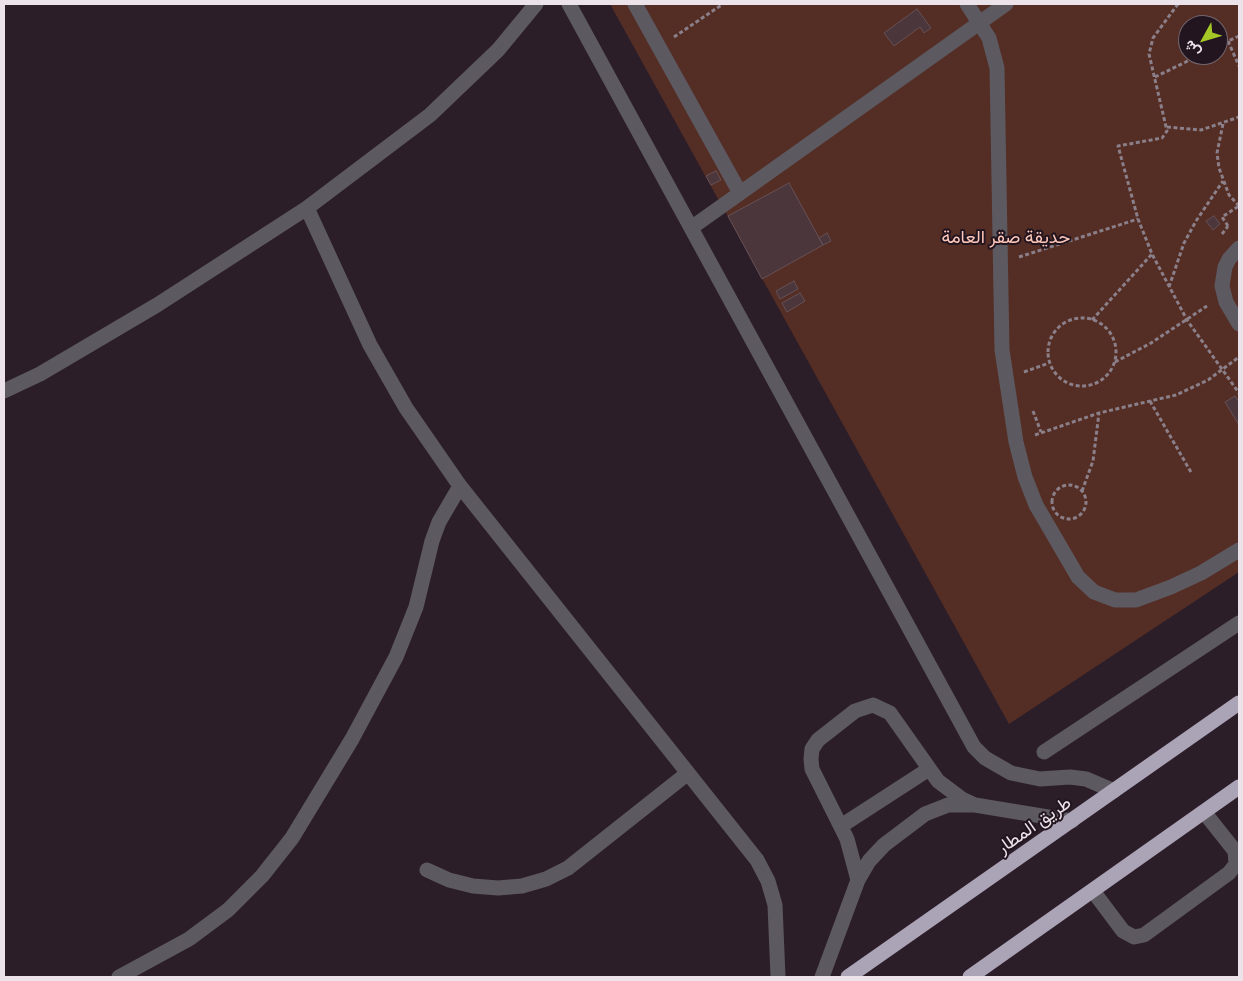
<!DOCTYPE html>
<html>
<head>
<meta charset="utf-8">
<style>
  body { margin:0 }
  #map { position:relative; width:1243px; height:981px; overflow:hidden; background:#2c1e29; font-family:"Golos Text",Vazirmatn,sans-serif }
  canvas { display:block }
  .frame { position:absolute; inset:0; border:5px solid #ece2ea; pointer-events:none }
  .north { position:absolute; left:1178px; top:15px; width:50px; height:50px; box-sizing:border-box; background:#22151f; border:1px solid #736770; border-radius:50%; rotate:231deg; font-size:14px; font-weight:700; line-height:20px; text-align:center; color:#ece2ea }
  .north::after { content:''; display:block; margin:auto; width:18px; height:22px; background:#a4c825; clip-path:polygon(50% 0,100% 100%,50% 72%,0 100%) }
</style>
</head>
<body>
<div id="map">
<canvas width="1243" height="981"></canvas>
<div class="frame"></div>
<div class="north">ش</div>
</div>
<script>
const ctx = document.querySelector('canvas').getContext('2d');
ctx.lineJoin = 'round';
function fillPath(path, color) { ctx.fillStyle = color; ctx.fill(path, 'evenodd'); }
const poly = rows => new Path2D(rows.map(r => 'M' + r).join(''));
function stroke(path, color, width, dash) { ctx.strokeStyle = color; ctx.lineWidth = width; ctx.lineCap = dash ? 'butt' : 'round'; ctx.setLineDash(dash || []); ctx.stroke(path); }
function drawText(font, color, halo, rows, align = 'center') {
  ctx.font = font + ' "Golos Text",Vazirmatn,sans-serif'; ctx.lineWidth = 4; ctx.setLineDash([]); ctx.textBaseline = 'middle'; ctx.strokeStyle = halo; ctx.fillStyle = color; for (const [text, x, y, turn = 0] of rows) {
    ctx.save(); ctx.translate(x, y); ctx.rotate((+turn || 0) * Math.PI / 180); ctx.textAlign = isNaN(turn) ? turn : align; if (halo) ctx.strokeText(text, 0, 0); ctx.fillText(text, 0, 0); ctx.restore();
  }
}
fillPath(poly([
  [610,4,1239,4,1239,572,1009,724],
  [1188,25,1218,25,1218,55,1188,55]
]), '#542d24');
const building = poly([
  [917,9,931,28,924,33,920,27,894,46,884,33,917,9],
  [716,171,721,180,711,185,706,176,716,171],
  [789,183,823,245,762,279,728,216,789,183],
  [1214,216,1220,224,1213,230,1206,221,1214,216],
  [827,233,831,241,823,245,819,238,827,233],
  [794,281,798,289,780,299,776,291,794,281],
  [800,293,805,301,787,312,782,303,800,293],
  [1235,396,1239,402,1239,425,1225,402,1235,396]
]);
fillPath(building, '#4a363b');
stroke(building, '#675156', 1);
stroke(poly([
  [1178,4,1153,38,1149,54,1167,131,1162,138,1118,146,1138,219,1152,254,1187,320,1239,393],
  [674,37,723,4],
  [1228,41,1239,66],
  [1218,46,1239,36],
  [1155,77,1200,55],
  [1223,124,1217,153,1219,168,1229,195,1239,206],
  [1167,127,1201,130,1239,117],
  [1228,226,1222,217,1239,206],
  [1222,234,1228,226],
  [1019,257,1138,219],
  [1169,287,1184,243,1196,221,1223,181],
  '1048 352a34 34 0 1 1 68 0a34 34 0 1 1-68 0Z',
  [1092,320,1152,254],
  [1115,362,1151,343,1207,306],
  [1024,372,1049,363],
  [1150,401,1192,474],
  [1033,411,1041,432],
  [1035,435,1099,413,1176,395,1208,380,1239,357],
  '1052 502a17 17 0 1 1 34 0a17 17 0 1 1-34 0Z',
  [1082,491,1093,461,1099,413]
]), '#8b7f89', 3, [4, 2.5]);
stroke(poly([
  [569,4,974,747,985,758,1011,773,1040,779,1070,777,1086,779,1114,791],
  [635,4,740,193],
  [967,4,989,38,997,68,1002,350,1016,442,1025,477,1036,505,1078,577,1094,592,1115,600,1136,600,1171,587,1201,573,1239,550],
  [307,208,370,345,406,408,460,486,757,860,768,881,775,905,778,977],
  [691,228,1006,4],
  [1239,248,1229,259,1225,267,1222,286,1226,302,1239,324],
  [4,391,40,374,157,305,307,208,430,115,498,50,536,4],
  [1044,752,1239,623],
  [841,826,929,769],
  [427,870,449,880,473,886,498,888,522,886,546,879,568,868,688,773],
  [858,880,847,839,812,769,811,759,812,749,818,740,855,711,873,705,890,713,938,781,962,799,975,805],
  [1093,891,1123,931,1134,937,1144,935,1229,873,1236,864,1235,851,1204,812],
  [119,977,189,939,228,910,262,876,292,838,352,739,396,657,416,607,432,541,439,522,460,486],
  [822,977,858,880,869,861,884,845,925,814,948,805,975,805,1072,821]
]), '#5c5960', 15);
stroke(poly([
  [848,977,1239,703],
  [970,977,1239,787]
]), '#aba3b6', 15);
drawText('18px', '#ffc8bb', '#22151f', [
  ["حديقة صقر العامة",1006,237]
]);
drawText('18px', '#ece2ea', '#22151f', [
  ["طريق المطار",1034,825,-35]
]);
</script>
</body>
</html>
